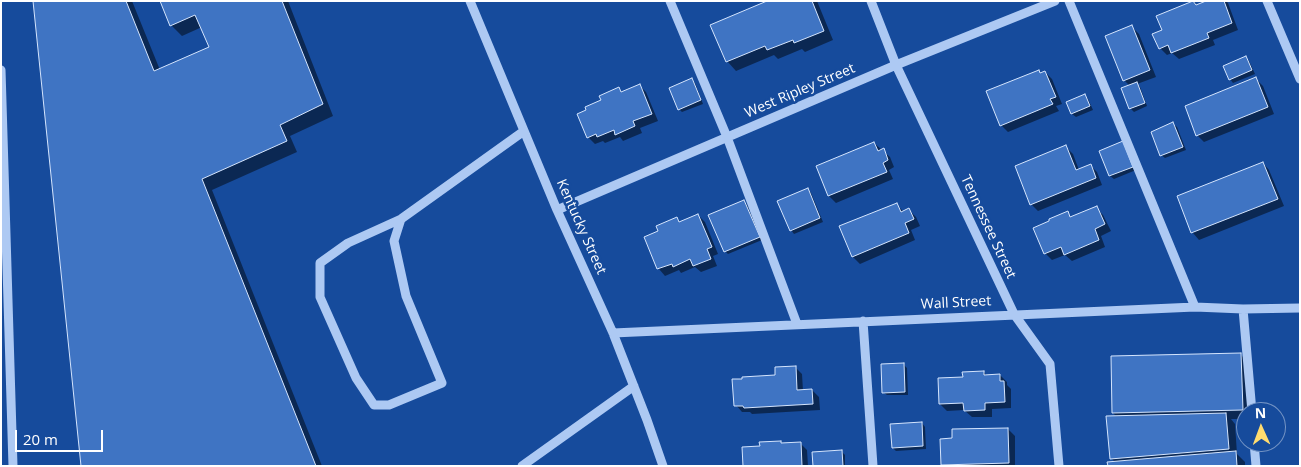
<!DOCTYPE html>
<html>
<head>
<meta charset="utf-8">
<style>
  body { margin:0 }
  #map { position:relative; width:1301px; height:467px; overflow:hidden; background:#164b9c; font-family:"Open Sans",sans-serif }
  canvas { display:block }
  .frame { position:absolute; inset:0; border:2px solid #fff; pointer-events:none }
  .north { position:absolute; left:1236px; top:402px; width:50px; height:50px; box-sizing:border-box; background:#164b9c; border:1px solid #7393c4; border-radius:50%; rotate:358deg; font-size:14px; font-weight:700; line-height:20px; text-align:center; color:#fff }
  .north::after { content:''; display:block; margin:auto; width:18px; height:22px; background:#ffdc6f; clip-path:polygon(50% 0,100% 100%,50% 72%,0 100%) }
  .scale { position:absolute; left:15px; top:430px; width:88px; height:22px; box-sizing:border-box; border:2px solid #fff; border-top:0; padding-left:6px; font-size:15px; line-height:18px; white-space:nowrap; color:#fff; -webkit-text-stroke:4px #164b9c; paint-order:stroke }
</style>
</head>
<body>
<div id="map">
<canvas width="1301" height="467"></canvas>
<div class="frame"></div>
<div class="north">N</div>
<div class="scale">20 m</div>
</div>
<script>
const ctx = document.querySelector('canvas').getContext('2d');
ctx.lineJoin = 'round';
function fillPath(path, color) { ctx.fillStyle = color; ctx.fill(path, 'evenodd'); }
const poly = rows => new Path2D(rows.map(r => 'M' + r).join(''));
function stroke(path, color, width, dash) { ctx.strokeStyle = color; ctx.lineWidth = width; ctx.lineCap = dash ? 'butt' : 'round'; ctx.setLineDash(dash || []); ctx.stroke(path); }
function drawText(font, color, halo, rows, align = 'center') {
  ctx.font = font + ' "Open Sans",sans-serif'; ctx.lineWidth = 5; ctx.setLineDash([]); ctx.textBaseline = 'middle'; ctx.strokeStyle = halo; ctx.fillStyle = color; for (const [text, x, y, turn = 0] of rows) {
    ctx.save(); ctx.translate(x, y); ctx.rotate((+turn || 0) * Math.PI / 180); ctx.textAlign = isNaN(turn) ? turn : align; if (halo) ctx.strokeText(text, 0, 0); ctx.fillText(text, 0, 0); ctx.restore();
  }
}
fillPath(poly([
  [35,1,132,1,160,70,211,48,202,27,182,36,171,25,162,1,288,1,333,116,290,136,297,152,212,190,322,466,82,466],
  [771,1,817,1,833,40,805,52,802,49,778,59,774,55,736,71,727,61],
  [1209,1,1226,1,1228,3,1238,30,1213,40,1215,45,1179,59,1172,53,1167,55,1160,48,1163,31,1194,2,1198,6],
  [1132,27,1139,34,1156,77,1137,84,1140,87,1147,106,1134,112,1130,108,1130,86,1124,80],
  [1246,58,1249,61,1255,74,1233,83,1230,79],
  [1038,71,1041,74,1045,72,1052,79,1062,104,1056,106,1059,111,1008,132,1001,125],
  [1256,79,1263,86,1274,114,1204,142,1197,135,1186,107],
  [691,80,695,83,703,104,682,112,679,109],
  [640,86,646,92,658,121,640,128,642,133,623,141,620,137,605,143,603,141,595,144,588,137,603,101,619,89,623,93],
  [1085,96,1088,99,1093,110,1076,117,1072,114,1068,102],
  [1173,124,1177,127,1186,150,1165,158,1161,155],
  [874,143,890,157,894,167,889,170,893,179,836,203,829,196,817,167],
  [1122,143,1136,170,1114,179,1110,176,1100,151],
  [1066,147,1073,154,1079,170,1090,165,1097,172,1102,185,1038,211,1031,204],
  [1263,163,1269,170,1284,206,1199,240,1193,233,1178,197],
  [808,189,811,193,823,222,794,234,791,230],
  [744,201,747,205,762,240,728,254,725,251],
  [896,204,903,211,909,210,916,217,920,226,911,230,915,240,860,264,853,257,841,227],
  [1096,208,1103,215,1111,231,1101,236,1105,247,1072,261,1065,255,1052,260,1045,253,1067,213,1072,218],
  [698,215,705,222,718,254,713,256,717,266,701,272,695,267,681,273,679,270,665,276,659,269,646,237,660,231,677,219,681,222],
  [1241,355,1250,364,1251,412,1246,412,1246,419,1231,419,1235,424,1237,454,1245,462,1245,466,1109,466,1115,462,1111,458,1117,417,1113,413],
  [904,365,907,368,908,395,887,395,883,392],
  [795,367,802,374,803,391,812,390,819,397,820,410,752,414,750,412,742,412,736,405,743,380,777,376],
  [984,372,987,376,1000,375,1007,382,1007,385,1011,389,1011,408,992,409,992,417,972,417,964,410,947,411,940,404,964,378],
  [922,423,925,427,926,449,896,451,893,448],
  [1008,429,1015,436,1015,466,943,466,942,464],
  [780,442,783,445,800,443,807,450,808,466,744,466,761,447],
  [841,451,845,455,845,466,814,466]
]), '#0007');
const building = poly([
  [33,1,126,1,154,71,209,47,195,15,170,26,160,1,282,1,323,104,280,125,287,141,202,179,316,466,81,466,33,1],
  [767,1,812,1,824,31,794,43,793,40,767,50,765,46,726,62,710,25,767,1],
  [1193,1,1196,5,1206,1,1224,1,1232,23,1207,33,1209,38,1171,53,1168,45,1159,49,1152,34,1162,30,1156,16,1193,1],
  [1132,25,1150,70,1123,81,1105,36,1132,25],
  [1246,56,1252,70,1229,80,1223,66,1246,56],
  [1039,70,1040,73,1045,71,1056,97,1050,99,1053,104,1000,126,986,91,1039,70],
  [1256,77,1268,107,1196,136,1185,106,1256,77],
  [692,78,701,100,678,110,669,88,692,78],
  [1137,82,1145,103,1129,109,1121,88,1137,82],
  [640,84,652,114,633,121,635,126,615,135,614,130,597,137,596,134,587,138,577,114,586,110,585,107,601,100,599,96,619,87,621,92,640,84],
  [1085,94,1090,106,1071,114,1066,102,1085,94],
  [1173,122,1183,147,1160,156,1151,132,1173,122],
  [1123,141,1133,167,1109,176,1099,151,1123,141],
  [874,142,878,151,884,148,888,160,883,163,887,172,828,196,816,166,874,142],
  [1066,145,1076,170,1091,164,1096,178,1030,205,1015,166,1066,145],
  [1263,162,1278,199,1191,233,1177,196,1263,162],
  [808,188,820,218,790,231,777,201,808,188],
  [744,200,760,237,724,252,708,215,744,200],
  [897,203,901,212,909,208,914,219,905,223,909,233,852,257,839,226,897,203],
  [1097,206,1105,224,1095,229,1099,240,1064,255,1061,247,1044,254,1033,228,1049,221,1049,219,1068,211,1070,217,1097,206],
  [698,214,712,247,707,249,711,259,693,266,690,259,673,267,672,264,657,269,644,237,658,231,656,226,677,217,679,222,698,214],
  [1241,353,1243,410,1112,413,1111,356,1241,353],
  [904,363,905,392,882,393,881,364,904,363],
  [796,366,797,390,812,389,813,404,744,408,743,406,734,406,732,379,742,379,742,377,775,375,775,367,796,366],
  [984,371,984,375,1000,374,1000,381,1004,381,1005,402,985,403,985,410,964,411,963,403,939,404,938,378,963,377,962,372,984,371],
  [1226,413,1229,449,1110,459,1106,416,1226,413],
  [922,422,923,446,892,448,890,424,922,422],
  [1008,428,1009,463,941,465,940,439,952,438,952,429,1008,428],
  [781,441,781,443,801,442,802,466,743,466,742,447,760,446,759,442,781,441],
  [842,450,843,466,813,466,812,452,842,450],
  [1236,451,1237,466,1108,466,1107,462,1236,451]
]);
fillPath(building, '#3f74c3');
stroke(building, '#d5e5fd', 1);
stroke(poly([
  [470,1,557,210,613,333,647,420,663,466],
  [670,1,727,137,797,324],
  [871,1,896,65,1014,314,1050,364,1059,466],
  [1069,1,1195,307],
  [1267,1,1300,79],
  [1,70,13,466],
  [557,210,896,65,1055,1],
  [401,219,394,241,406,296,442,383,389,405,374,405,356,378,320,297,320,263,348,243,401,219,524,131],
  [1243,309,1252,412],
  [863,321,873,466],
  [613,333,1195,307,1243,309,1300,308],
  [1254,442,1256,466],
  [522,466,634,386]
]), '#adc9f3', 9);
drawText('14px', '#fff', '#164b9c', [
  ["West Ripley Street",800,91,-23],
  ["Kentucky Street",581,227,66],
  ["Tennessee Street",988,227,65],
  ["Wall Street",956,303,-3]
]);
</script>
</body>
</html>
